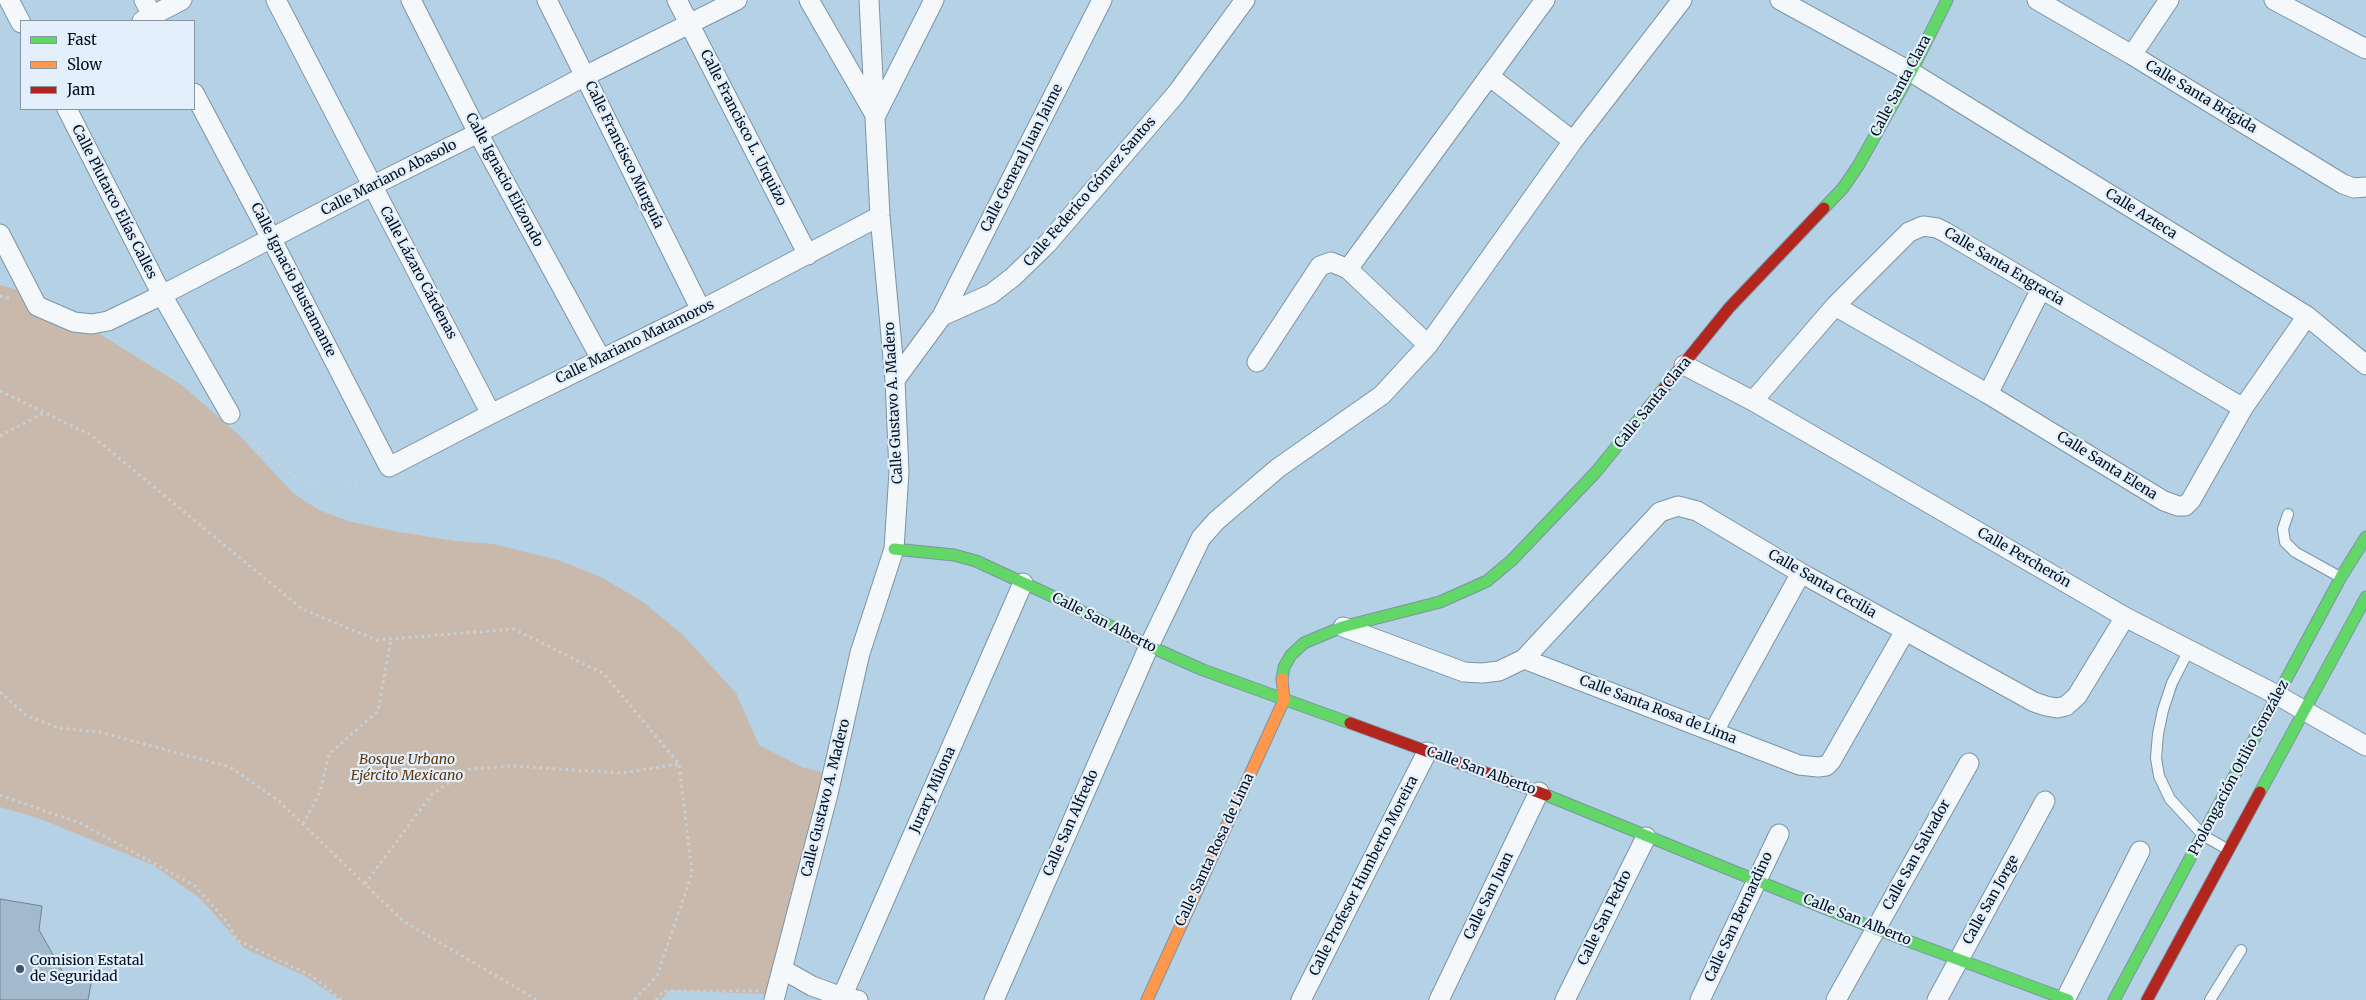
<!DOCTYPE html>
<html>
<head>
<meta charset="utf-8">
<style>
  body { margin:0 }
  #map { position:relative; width:2366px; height:1000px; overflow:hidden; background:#b5d1e6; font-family:Merriweather,serif }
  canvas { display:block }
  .legend { position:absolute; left:20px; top:20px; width:175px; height:90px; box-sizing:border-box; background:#e3effa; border:1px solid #8895a3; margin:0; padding:6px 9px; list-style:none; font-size:15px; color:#000f20 }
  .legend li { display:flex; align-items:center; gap:10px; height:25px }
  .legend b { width:25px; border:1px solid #8895a3 }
</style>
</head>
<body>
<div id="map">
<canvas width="2366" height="1000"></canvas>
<ul class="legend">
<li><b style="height:6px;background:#63d668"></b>Fast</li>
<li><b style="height:6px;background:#ff974d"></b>Slow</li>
<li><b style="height:6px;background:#b3261e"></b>Jam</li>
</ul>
</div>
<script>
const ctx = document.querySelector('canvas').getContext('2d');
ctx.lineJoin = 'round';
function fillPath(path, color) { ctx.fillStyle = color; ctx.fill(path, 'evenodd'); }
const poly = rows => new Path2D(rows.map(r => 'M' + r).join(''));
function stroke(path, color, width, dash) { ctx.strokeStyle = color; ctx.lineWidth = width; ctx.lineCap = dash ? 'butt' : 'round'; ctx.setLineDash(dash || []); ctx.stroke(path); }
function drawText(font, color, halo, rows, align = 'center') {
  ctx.font = font + ' Merriweather,serif'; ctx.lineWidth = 4.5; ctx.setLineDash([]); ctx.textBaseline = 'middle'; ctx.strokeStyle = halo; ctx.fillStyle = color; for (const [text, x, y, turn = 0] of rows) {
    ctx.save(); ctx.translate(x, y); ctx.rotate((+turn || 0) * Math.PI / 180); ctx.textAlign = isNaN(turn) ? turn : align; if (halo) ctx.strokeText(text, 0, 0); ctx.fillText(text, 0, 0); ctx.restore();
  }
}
fillPath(poly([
  [0,285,25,292,87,326,183,386,239,435,293,493,319,510,348,521,398,532,456,541,493,544,558,560,601,577,643,602,683,635,736,693,759,745,804,768,828,773,784,995,669,990,661,1000,340,1000,307,977,244,948,201,899,153,865,38,818,0,807]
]), '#c8b9ac');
const building = poly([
  [0,899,42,906,39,930,64,974,93,973,88,1000,0,1000,0,899]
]);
fillPath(building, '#a2bacd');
stroke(building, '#718290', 1);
const lane = poly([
  [2288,514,2283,529,2285,542,2295,552,2340,577],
  [2189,650,2172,683,2163,710,2158,734,2156,758,2159,776,2170,799,2204,836,2227,849],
  [2210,1000,2241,950]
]);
const street = poly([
  [9,0,21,23],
  [144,0,155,21],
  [276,0,491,414],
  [411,0,478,133,601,359],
  [547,0,701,310],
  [677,0,808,255],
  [809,0,874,113],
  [1780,0,1911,72,2307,316,2366,365],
  [2037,0,2132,55,2343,184,2354,188,2366,187],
  [2274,0,2366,49],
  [142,21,182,0],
  [2132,55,2169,0],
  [1489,76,1573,141],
  [194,93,271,238,389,467,491,414,701,310,880,216],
  [67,109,162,295,230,414],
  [876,115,934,0],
  [0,234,37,306,74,322,92,324,108,321,162,295,372,186,478,133,585,76,737,0],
  [1348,269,1545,0],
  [1835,306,1988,394,2164,501,2178,506,2185,506,2191,500,2243,408,2307,316],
  [942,316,1102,0],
  [1257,362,1320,266,1331,262,1348,269,1428,345],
  [1684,365,1753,401,2125,617,2277,695,2366,746],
  [895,380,942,316,991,294,1013,277,1047,244,1176,94,1245,0],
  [1988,394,2041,289],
  [1753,401,1835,306,1909,232,1923,226,1937,228,1945,232,2243,408],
  [1343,627,1464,672,1482,673,1499,671,1524,659,1799,765,1818,767,1826,766,1831,761,1905,631],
  [1524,659,1660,512,1678,506,1697,511,1801,573,2034,702,2046,706,2057,708,2066,706,2077,696,2125,617],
  [1714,731,1801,573],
  [782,969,812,986,842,997,858,1000],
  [842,997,1023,583],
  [774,1000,828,794,860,653,894,549,899,472,895,380,880,216,869,0],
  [994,1000,1149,646,1201,538,1216,521,1278,468,1382,395,1428,345,1573,141,1682,0],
  [1301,1000,1427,752],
  [1439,1000,1539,792],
  [1565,1000,1646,837],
  [1700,1000,1779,834],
  [1836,1000,1969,763],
  [1937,1000,2045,801],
  [2065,1000,2140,851]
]);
const fast = poly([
  [1824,208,1843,188,1858,166,1911,72,1947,0],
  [894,549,954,555,976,561,1054,597,1149,646,1203,670,1350,723],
  [1282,679,1284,667,1291,655,1304,643,1342,627,1440,602,1487,581,1512,560,1596,472,1664,388],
  [2260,792,2366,597],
  [1546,795,1876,929,2068,1000],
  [2114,1000,2341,577,2366,537]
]);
const slow = poly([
  [1147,1000,1284,700,1282,679]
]);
const jam = poly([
  [1664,388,1729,308,1824,208],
  [1350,723,1546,795],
  [2147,1000,2260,792]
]);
stroke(lane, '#7b94a6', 12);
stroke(street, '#7b94a6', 21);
stroke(fast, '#7b94a6', 13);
stroke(slow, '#7b94a6', 13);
stroke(jam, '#7b94a6', 13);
stroke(poly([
  [0,296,12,299],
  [0,391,91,435,302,609,377,640,514,629,604,674,679,764,692,873,657,976,634,1000],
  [241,428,261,450,281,467,298,479,316,487,334,489,354,484,373,475],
  [0,436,44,413],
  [0,692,26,715,58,728,100,732,230,767,279,801,403,921,537,1000],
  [0,795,82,824,195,886,227,922,237,940,312,976,342,1000],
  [303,824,320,792,329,754,378,711,391,638],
  [365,884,432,794,470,769,512,766,622,773,679,764],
  [656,1000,663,991,759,991]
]), '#c8d1d8', 3, [2.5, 4]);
stroke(lane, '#f4f8fb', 10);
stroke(street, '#f4f8fb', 19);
stroke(fast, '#63d668', 11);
stroke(slow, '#ff974d', 11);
stroke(jam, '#b3261e', 11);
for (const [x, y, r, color] of [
  [20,969,5,"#3f5365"]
]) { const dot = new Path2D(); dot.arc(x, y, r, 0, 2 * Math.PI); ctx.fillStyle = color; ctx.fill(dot); stroke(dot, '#e3effa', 2); }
drawText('14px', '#000f20', '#e3effa', [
  ["Calle Santa Clara",1901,86,-62],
  ["Calle Santa Brígida",2201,97,31],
  ["Calle Francisco L. Urquizo",743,128,63],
  ["Calle Francisco Murguía",624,155,64],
  ["Calle General Juan Jaime",1022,158,-63],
  ["Calle Mariano Abasolo",389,178,-27],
  ["Calle Ignacio Elizondo",504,180,62],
  ["Calle Federico Gómez Santos",1090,192,-49],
  ["Calle Plutarco Elías Calles",114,202,63],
  ["Calle Azteca",2141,214,32],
  ["Calle Santa Engracia",2004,267,31],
  ["Calle Lázaro Cárdenas",418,273,62],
  ["Calle Ignacio Bustamante",293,280,63],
  ["Calle Mariano Matamoros",635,342,-26],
  ["Calle Gustavo A. Madero",894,403,-93],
  ["Calle Santa Clara",1653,403,-51],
  ["Calle Santa Elena",2107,466,32],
  ["Calle Percherón",2024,558,30],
  ["Calle Santa Cecilia",1822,584,30],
  ["Calle San Alberto",1104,623,27],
  ["Calle Santa Rosa de Lima",1658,710,21],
  ["Prolongación Otilio González",2239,768,-62],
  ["Calle San Alberto",1481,771,20],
  ["Jurary Milona",933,790,-66],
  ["Calle Gustavo A. Madero",826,798,-76],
  ["Calle San Alfredo",1071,823,-66],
  ["Calle Santa Rosa de Lima",1215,850,-65],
  ["Calle San Salvador",1917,855,-61],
  ["Calle Profesor Humberto Moreira",1364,876,-63],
  ["Calle San Juan",1489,896,-64],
  ["Calle San Jorge",1991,900,-61],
  ["Calle San Bernardino",1739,917,-65],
  ["Calle San Pedro",1605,918,-64],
  ["Calle San Alberto",1857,920,22]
]);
drawText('italic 14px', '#5d360c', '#e3effa', [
  ["Bosque Urbano",407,760],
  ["Ejército Mexicano",407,776]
]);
drawText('14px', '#000f20', '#e3effa', [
  ["Comision Estatal",30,961],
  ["de Seguridad",30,977]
], 'left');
</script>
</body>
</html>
